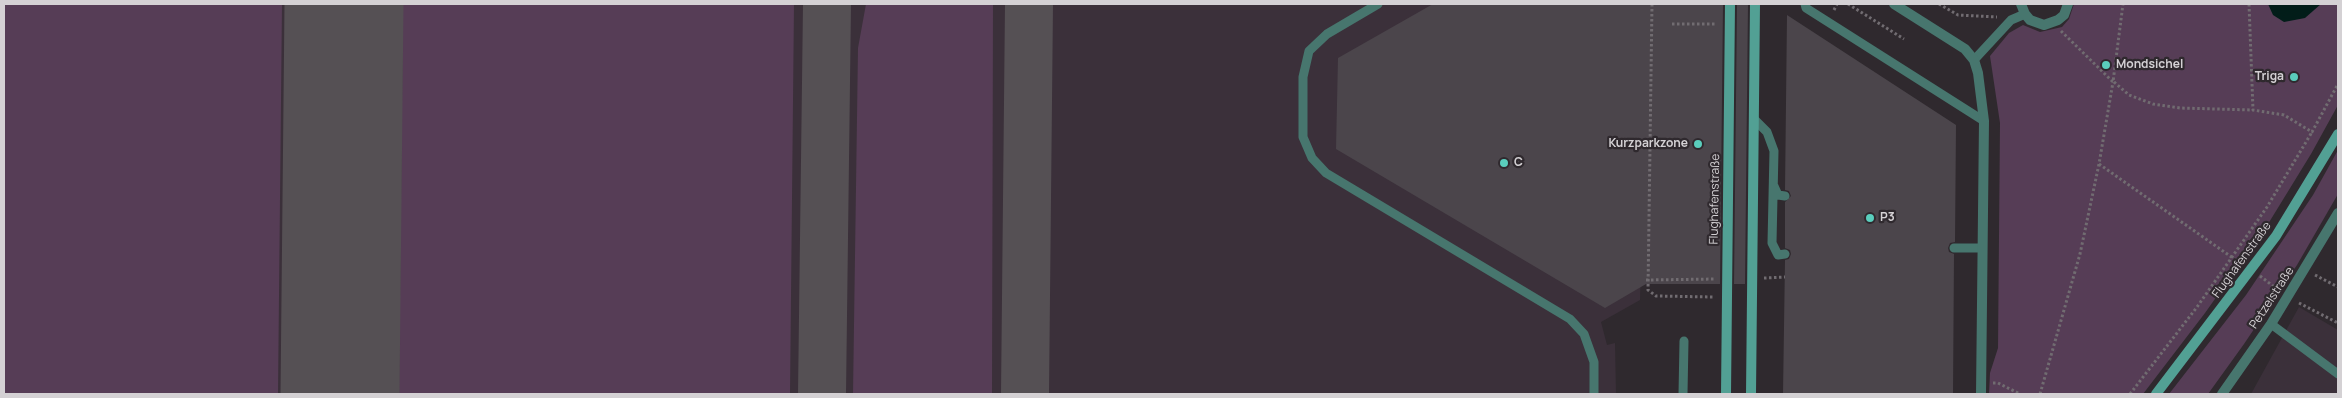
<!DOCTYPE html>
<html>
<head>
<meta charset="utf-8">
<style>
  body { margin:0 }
  #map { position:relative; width:2342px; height:398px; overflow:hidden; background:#2f292e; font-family:Manrope,sans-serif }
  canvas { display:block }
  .frame { position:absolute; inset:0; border:5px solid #d4d1d4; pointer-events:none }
</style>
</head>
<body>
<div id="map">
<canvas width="2342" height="398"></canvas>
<div class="frame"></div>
</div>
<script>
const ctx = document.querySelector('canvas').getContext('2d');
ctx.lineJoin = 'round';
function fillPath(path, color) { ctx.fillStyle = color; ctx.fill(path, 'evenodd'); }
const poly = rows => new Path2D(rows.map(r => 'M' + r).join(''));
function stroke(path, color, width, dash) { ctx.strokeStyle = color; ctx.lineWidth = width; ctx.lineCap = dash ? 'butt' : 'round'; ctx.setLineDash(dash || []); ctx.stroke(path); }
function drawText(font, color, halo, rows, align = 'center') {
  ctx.font = font + ' Manrope,sans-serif'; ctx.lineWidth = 4.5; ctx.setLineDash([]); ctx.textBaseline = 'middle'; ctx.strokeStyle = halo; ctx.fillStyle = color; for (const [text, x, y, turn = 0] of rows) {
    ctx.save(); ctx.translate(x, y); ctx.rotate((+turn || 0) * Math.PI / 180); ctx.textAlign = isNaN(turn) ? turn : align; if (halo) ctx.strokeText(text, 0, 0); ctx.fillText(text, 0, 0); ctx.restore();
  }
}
fillPath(poly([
  [4,4,1648,4,1640,300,1601,322,1607,345,1615,343,1616,393,1667,394,4,394],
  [2299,307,2338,330,2338,394,2251,394]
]), '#3b303a');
fillPath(poly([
  [4,4,282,4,278,394,4,394],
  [403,4,794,4,790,394,399,394],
  [866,4,993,4,992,394,853,394,858,48],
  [2074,4,2338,4,2338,105,2311,154,2268,224,2205,313,2143,394,1989,394,1990,373,1998,348,2000,123,1990,56,2009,33,2023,25,2040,32,2062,27,2069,19],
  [2338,150,2338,194,2297,265,2244,344,2208,394,2169,394,2246,295,2313,195]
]), '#563d56');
fillPath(poly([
  [2268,4,2321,4,2305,18,2284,22,2273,15]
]), '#021d19');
stroke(poly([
  [822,394,827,4],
  [1025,394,1029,4]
]), '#555054', 48);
stroke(poly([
  [340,394,344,4]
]), '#555054', 119);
fillPath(poly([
  [1433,4,1723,4,1720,284,1646,284,1605,308,1336,149,1338,58],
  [1737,4,1748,4,1745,284,1734,284],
  [1787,15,1956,125,1955,242,1950,243,1948,248,1949,252,1954,254,1953,394,1783,394,1785,260,1789,259,1791,254,1790,250,1785,248,1785,202,1791,196,1789,191,1785,190]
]), '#4b454b');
stroke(poly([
  [1652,4,1648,290,1656,296,1714,297],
  [1848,4,1904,39],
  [1939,4,1958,15,1997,17],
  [2249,4,2253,110,2284,115,2312,132,2338,84],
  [1834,10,1837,4],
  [1672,24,1717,24],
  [2061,31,2113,82,2123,4],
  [2114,82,2129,95,2153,104,2180,108,2253,110],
  [2099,164,2240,263],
  [2315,275,2338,287],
  [2260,276,2277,289],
  [1764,278,1785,277],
  [1646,280,1715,279],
  [2299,303,2338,323],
  [1993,383,1998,383,2020,394],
  [2040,394,2080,254,2099,164,2113,82],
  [2130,394,2197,307,2267,207,2312,132]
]), '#716c71', 3, [2.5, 2.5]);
stroke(poly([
  [1378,4,1327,34,1309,51,1303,77,1303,137,1312,158,1326,173,1570,319,1584,334,1594,362,1594,394],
  [1805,4,1806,8,1984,121],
  [1974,60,2011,20,2025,14],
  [1754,119,1767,132,1774,151,1772,243,1778,255,1785,254],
  [1774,186,1778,195,1785,196],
  [1954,248,1982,248],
  [2271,324,2338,374],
  [1683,394,1684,341]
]), '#47766e', 9);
stroke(poly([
  [1894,4,1965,49,1974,60,1978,73,1984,121,1981,394],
  [2021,4,2025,14,2030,20,2044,25,2058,20,2064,15,2068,4],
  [2222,394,2271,324,2338,213]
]), '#47766e', 10);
stroke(poly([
  [1726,394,1730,4],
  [1751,394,1755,4],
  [2156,394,2276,236,2338,134]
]), '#52a094', 10);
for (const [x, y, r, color] of [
  [2106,65,5,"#5acebd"],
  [2294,77,5,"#5acebd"],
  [1698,144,5,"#5acebd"],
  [1504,163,5,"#5acebd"],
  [1870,218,5,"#5acebd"]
]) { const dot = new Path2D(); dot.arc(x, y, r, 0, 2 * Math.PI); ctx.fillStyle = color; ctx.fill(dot); stroke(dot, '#2f292e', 2); }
drawText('bold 12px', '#d4d1d4', '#2f292e', [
  ["Mondsichel",2116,65],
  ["Triga",2284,77,"right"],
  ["Kurzparkzone",1688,144,"right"],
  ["C",1514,163],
  ["P3",1880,218]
], 'left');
drawText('12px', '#d4d1d4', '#2f292e', [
  ["Flughafenstraße",1715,199,-89],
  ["Flughafenstraße",2242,260,-54],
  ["Petzelstraße",2272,298,-57]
]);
</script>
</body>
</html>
